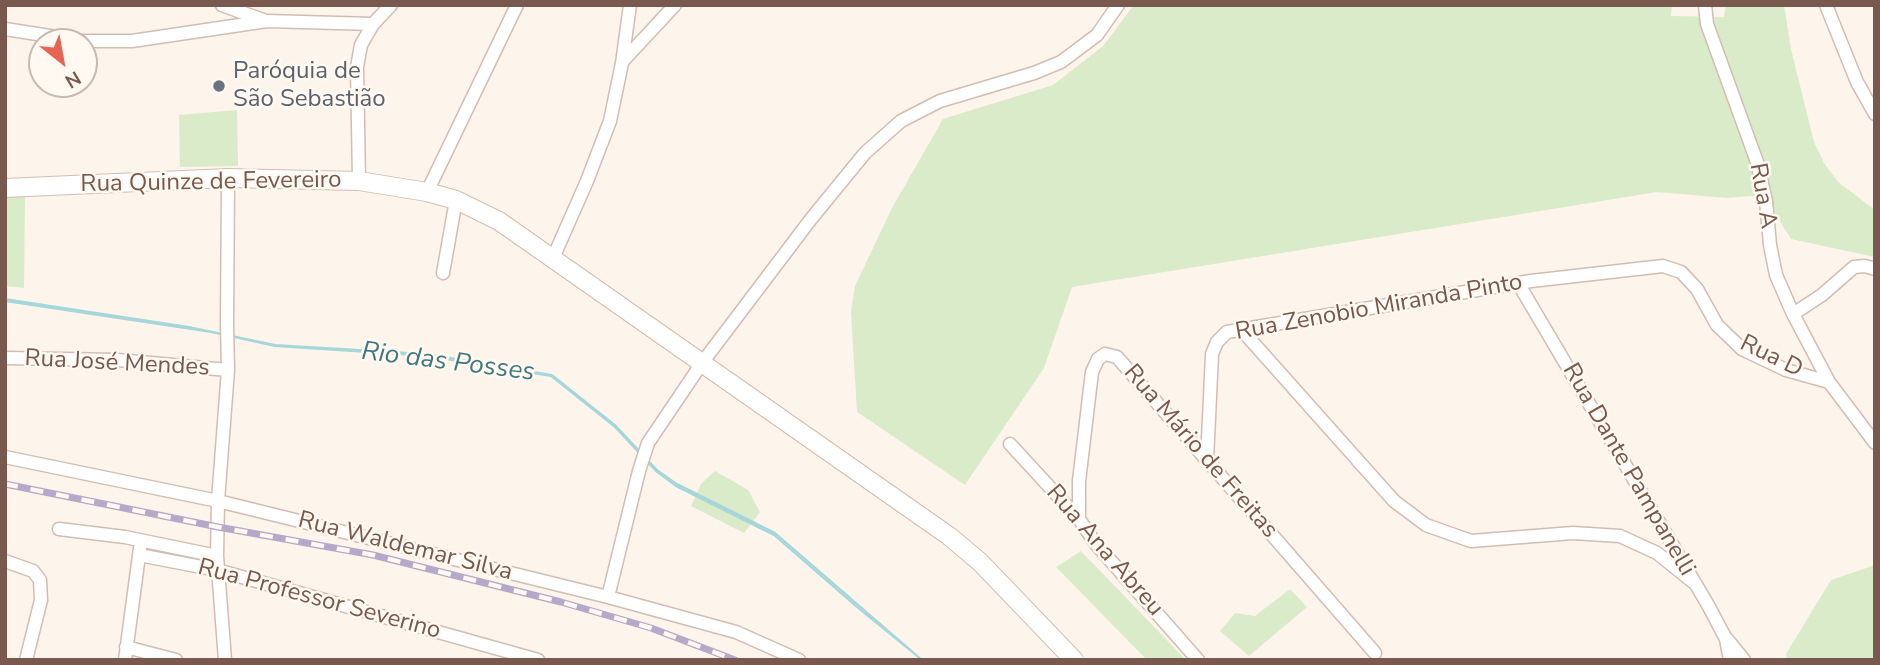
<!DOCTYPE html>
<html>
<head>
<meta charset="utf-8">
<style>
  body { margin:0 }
  #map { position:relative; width:1880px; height:665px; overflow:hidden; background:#fdf4eb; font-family:"Nunito Sans",sans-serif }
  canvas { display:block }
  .frame { position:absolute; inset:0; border:7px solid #79584d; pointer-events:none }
  .north { position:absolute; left:28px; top:28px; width:70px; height:70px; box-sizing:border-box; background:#fff9f2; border:2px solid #c9b9b0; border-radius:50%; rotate:149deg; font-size:19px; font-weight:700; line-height:28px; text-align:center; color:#79584d }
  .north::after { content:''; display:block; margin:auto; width:24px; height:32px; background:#e56452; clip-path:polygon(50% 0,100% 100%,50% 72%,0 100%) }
</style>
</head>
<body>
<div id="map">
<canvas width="1880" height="665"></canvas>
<div class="frame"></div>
<div class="north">N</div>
</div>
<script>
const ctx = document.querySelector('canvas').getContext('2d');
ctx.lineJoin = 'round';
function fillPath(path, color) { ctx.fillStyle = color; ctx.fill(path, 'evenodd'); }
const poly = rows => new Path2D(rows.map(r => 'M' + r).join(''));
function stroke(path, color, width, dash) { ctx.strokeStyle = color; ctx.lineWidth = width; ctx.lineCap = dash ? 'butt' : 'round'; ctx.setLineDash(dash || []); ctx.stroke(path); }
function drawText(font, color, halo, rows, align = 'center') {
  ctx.font = font + ' "Nunito Sans",sans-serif'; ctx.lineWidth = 5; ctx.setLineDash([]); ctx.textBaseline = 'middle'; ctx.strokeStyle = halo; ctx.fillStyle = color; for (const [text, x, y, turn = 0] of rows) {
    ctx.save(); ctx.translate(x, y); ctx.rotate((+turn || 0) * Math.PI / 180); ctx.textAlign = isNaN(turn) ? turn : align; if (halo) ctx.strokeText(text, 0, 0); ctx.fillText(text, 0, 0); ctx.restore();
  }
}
fillPath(poly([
  [1134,5,1672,5,1671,16,1724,17,1726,5,1784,5,1791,49,1814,142,1824,163,1838,182,1875,210,1875,257,1791,239,1763,195,1727,198,1657,192,1072,287,1044,368,965,485,857,412,851,312,855,286,892,208,943,119,1053,85,1103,46],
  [237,110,238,166,180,167,179,115],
  [25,194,24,288,5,286,5,195],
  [715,471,748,490,760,512,744,533,691,506,701,484],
  [1081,551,1186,660,1147,660,1056,567],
  [1875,565,1875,660,1787,660,1786,654,1831,580],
  [1290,589,1307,607,1249,656,1220,631,1235,613,1255,616]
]), '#daebc9');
const water = poly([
  [5,299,189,327,275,345,427,354,552,375,615,425,657,470,677,484,775,533,922,660,857,607,774,535,676,486,657,472,615,427,551,376,427,356,275,346,211,332,5,301,5,299]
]);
fillPath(water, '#bfe5e7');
stroke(water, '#a5d6d9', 2);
const minor = poly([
  [222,5,263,20],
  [1705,5,1707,24,1757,162,1766,201,1770,245,1776,275,1793,314,1829,382,1875,443],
  [1826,5,1857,82,1875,114],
  [5,29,82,41,132,41,267,21,373,24],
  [622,62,675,5],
  [359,181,357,67,361,45,373,24,391,5],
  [427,192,517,5],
  [553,258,587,181,610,121,622,63,630,5],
  [443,273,456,200],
  [1518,283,1708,605,1726,639,1730,660],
  [1793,314,1822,295,1854,267,1865,266,1875,269],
  [1240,328,1394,501,1426,525,1471,541,1573,533,1620,536,1657,553,1693,582],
  [5,358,118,360,228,370],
  [1010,444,1079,519,1096,544,1198,660],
  [5,457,218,501,608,597,736,632,799,660],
  [1207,460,1212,354,1217,342,1227,332,1531,281,1663,266,1681,272,1697,289,1717,325,1742,349,1786,370,1829,382],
  [1079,519,1079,481,1092,372,1098,359,1105,354,1117,357,1375,653],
  [59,529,125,537,217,556],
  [139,555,217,570,538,660],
  [5,561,33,571,40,580,41,600,26,660],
  [608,597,639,471,648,443,702,363,811,219,865,153,901,121,940,101,1034,73,1061,62,1097,35,1118,5],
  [1727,639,1744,660],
  [126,647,176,660],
  [125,660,140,548],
  [225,660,217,556,218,501,228,370,227,324,228,178]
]);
const secondary = poly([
  [5,188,228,178,359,181,427,192,456,200,499,221,949,536,980,562,1074,660]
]);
stroke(minor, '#d2bdb3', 15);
stroke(secondary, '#d5bdb0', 20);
stroke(minor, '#fff', 12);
stroke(secondary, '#fff', 18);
const rail = poly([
  [5,484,218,527,373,555,561,602,651,628,735,660]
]);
stroke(rail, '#b6a8c8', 7);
stroke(rail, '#fff9f2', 4.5, [13]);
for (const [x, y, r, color] of [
  [219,86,7,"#6b7280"]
]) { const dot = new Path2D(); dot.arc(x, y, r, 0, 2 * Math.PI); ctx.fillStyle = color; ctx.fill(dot); stroke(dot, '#fff9f2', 2.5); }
drawText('24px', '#5b616d', '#fff9f2', [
  ["Paróquia de",233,72],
  ["São Sebastião",233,100]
], 'left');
drawText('24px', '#79584d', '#fff9f2', [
  ["Rua Quinze de Fevereiro",211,183,-1],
  ["Rua A",1762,196,80],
  ["Rua Zenobio Miranda Pinto",1379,308,-10],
  ["Rua D",1771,357,26],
  ["Rua José Mendes",117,364,3],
  ["Rua Mário de Freitas",1200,452,49],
  ["Rua Dante Pampanelli",1628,470,60],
  ["Rua Waldemar Silva",405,547,14],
  ["Rua Ana Abreu",1104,551,49],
  ["Rua Professor Severino",319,600,15]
]);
drawText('italic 26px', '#40797d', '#fff9f2', [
  ["Rio das Posses",448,363,7]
]);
</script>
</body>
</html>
